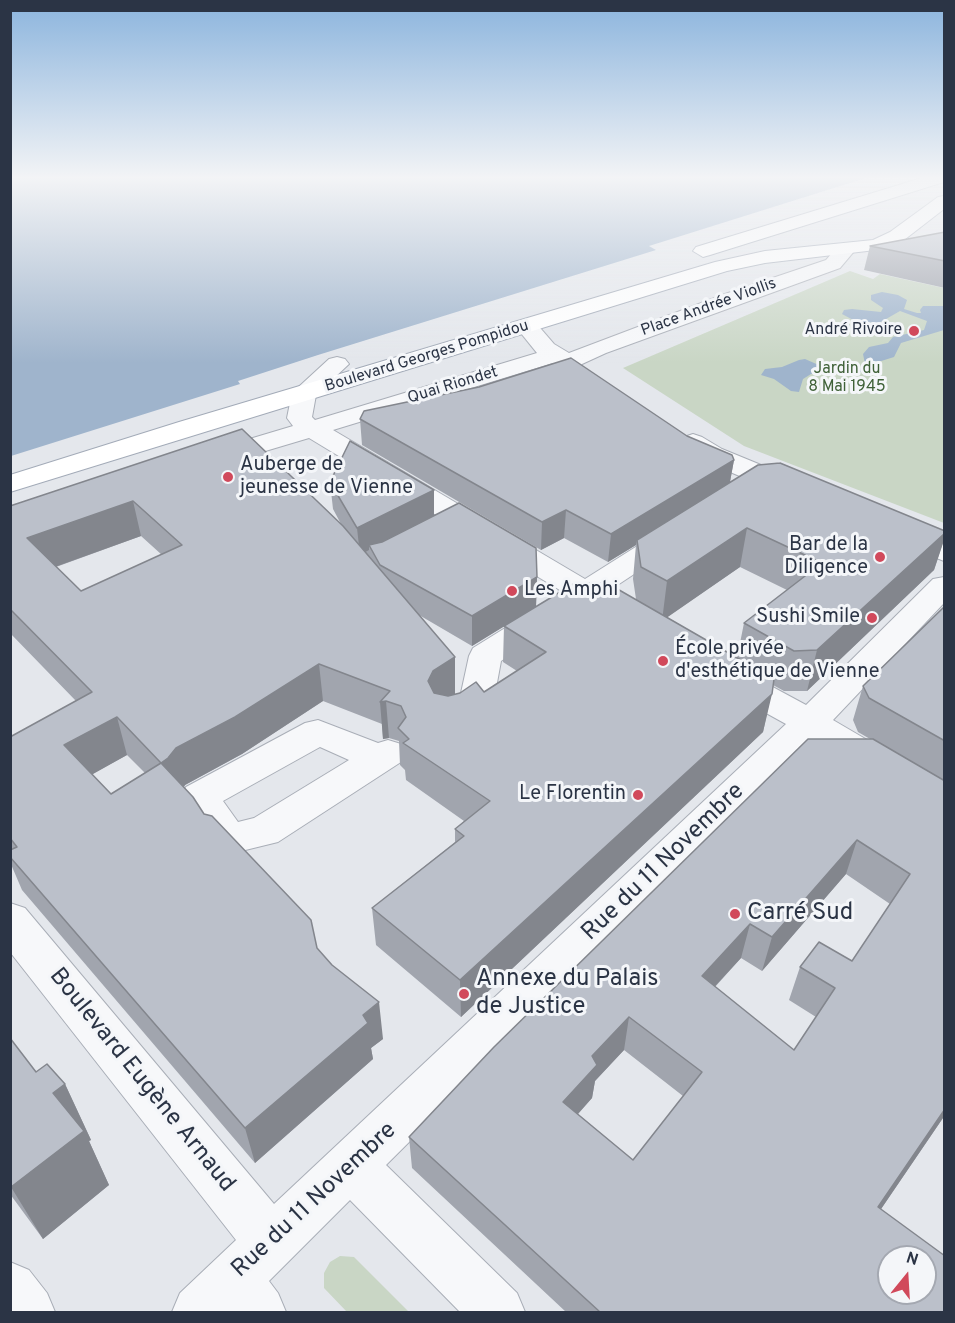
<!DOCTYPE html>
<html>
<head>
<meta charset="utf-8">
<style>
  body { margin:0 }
  #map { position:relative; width:955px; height:1323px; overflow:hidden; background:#e4e7ec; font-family:Overpass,sans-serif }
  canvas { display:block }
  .frame { position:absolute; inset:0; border:12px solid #2b3445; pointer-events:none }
  .north { position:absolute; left:877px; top:1245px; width:60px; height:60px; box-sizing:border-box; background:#f4f6f9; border:2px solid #a4a8b1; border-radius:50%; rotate:18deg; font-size:16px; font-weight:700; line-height:24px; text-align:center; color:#2b3445 }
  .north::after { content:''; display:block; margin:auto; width:21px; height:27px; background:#d1495b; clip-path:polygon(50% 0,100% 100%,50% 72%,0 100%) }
</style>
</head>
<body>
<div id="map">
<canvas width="955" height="1323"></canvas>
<div class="frame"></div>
<div class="north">N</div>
</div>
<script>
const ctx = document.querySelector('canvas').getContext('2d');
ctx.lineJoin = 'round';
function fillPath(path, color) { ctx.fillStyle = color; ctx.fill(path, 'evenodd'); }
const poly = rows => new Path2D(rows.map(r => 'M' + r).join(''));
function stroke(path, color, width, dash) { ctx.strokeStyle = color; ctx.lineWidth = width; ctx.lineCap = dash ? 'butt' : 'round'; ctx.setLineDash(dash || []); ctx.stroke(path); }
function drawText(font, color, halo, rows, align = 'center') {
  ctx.font = font + ' Overpass,sans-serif'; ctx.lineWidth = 6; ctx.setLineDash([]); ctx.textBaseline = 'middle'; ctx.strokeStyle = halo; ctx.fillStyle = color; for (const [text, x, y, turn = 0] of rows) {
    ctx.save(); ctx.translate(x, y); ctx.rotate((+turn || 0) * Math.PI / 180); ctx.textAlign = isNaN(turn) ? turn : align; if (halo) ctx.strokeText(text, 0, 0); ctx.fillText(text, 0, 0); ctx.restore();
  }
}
fillPath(poly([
  [850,271,873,279,880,274,944,288,944,523,744,446,623,368],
  [340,1256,354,1257,409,1312,347,1312,324,1288,324,1273,330,1262]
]), '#c9d6c5');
fillPath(poly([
  [11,177,869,177,649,246,656,250,318,355,238,381,240,384,11,456],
  [882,292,898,295,907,300,904,309,917,313,921,313,920,310,923,306,944,306,944,330,901,343,894,357,878,362,876,368,865,372,811,374,803,379,799,392,791,391,774,379,761,375,765,369,782,367,799,360,805,359,830,370,861,368,865,364,863,354,869,347,888,343,893,337,924,330,927,321,900,311,879,323,857,322,842,314,844,310,852,309,881,312,883,308,871,300,871,295]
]), '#9fb4cc');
const minor = poly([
  [846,243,856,249,840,268,606,353,582,364,579,369,571,371,553,363,333,430,585,579,661,531,671,528,681,531,685,537,681,543,607,592,623,601,628,608,623,615,612,618,586,606,501,661,494,699,489,707,463,725,451,728,439,725,434,716,439,707,461,693,469,656,473,648,563,592,309,438,215,466,206,464,202,458,206,452,293,426,287,418,292,393,329,359,337,357,345,359,349,364,316,395,312,417,315,420,537,353,516,327,519,322,535,322,554,344,569,353,725,294,826,260,839,245,846,243],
  [693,434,702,437,722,449,800,481,804,487,800,493,790,495,780,493,704,461,680,442,684,437,693,434],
  [898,523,944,542,944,561,888,538,884,532,888,526,898,523],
  [944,577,944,603,833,720,944,785,944,817,931,813,813,740,386,1165,517,1293,525,1312,460,1312,350,1200,269,1281,278,1293,286,1312,172,1312,180,1293,236,1240,10,952,10,903,25,908,274,1204,786,724,719,687,714,679,719,671,731,668,743,671,806,705,933,579,944,577],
  [318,720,378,743,388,740,401,744,406,753,401,762,278,842,229,854,215,850,180,797,186,787,305,723,318,720],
  [320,747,349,760,254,818,238,822,223,801,320,747],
  [10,1262,29,1270,47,1293,55,1312,10,1312,10,1262]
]);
const major = poly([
  [925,177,944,177,944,182,710,255,703,257,693,251,696,247,925,177],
  [944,196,944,209,904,240,884,249,765,263,727,271,10,492,10,475,179,422,715,262,765,251,873,240,890,232,938,197,944,196]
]);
stroke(minor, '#a9aeb7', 2);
stroke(major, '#a3abb8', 2);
fillPath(minor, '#f7f8fa');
fillPath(major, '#fff');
fillPath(poly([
  [945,232,945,288,864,270,870,246],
  [360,419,687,436,734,460,730,482,945,531,945,537,934,570,807,691,784,691,773,685,763,732,461,1017,376,945,372,908,455,842,455,829,464,821,406,780,405,770,400,765,399,741,389,738,383,739,382,724,323,701,242,754,185,785,184,787,204,814,317,948,383,1039,371,1048,373,1059,255,1163,22,890,10,862,10,737,76,701,10,633,10,506,242,429,341,524,333,509,330,482,434,490,434,516,537,577,536,606,636,599,633,579,636,545,608,562,564,538,541,550,362,445],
  [141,536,162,555,81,591,56,567],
  [740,567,787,590,744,623,737,658,667,617],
  [419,615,472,646,504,626,503,662,517,671,484,692,455,694,455,657],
  [127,755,145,773,111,794,92,774],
  [945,606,945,1115,881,1209,945,1312,566,1312,412,1168,409,1137,870,739,858,732,853,720,863,686],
  [846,874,890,904,852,961,800,967,789,1000,816,1017,794,1050,715,987,741,958,762,971],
  [624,1050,683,1096,633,1160,578,1114,592,1098,595,1081],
  [10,1038,36,1072,65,1084,91,1140,89,1141,109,1185,43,1239,10,1194]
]), '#a1a5ae');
fillPath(poly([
  [734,460,729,487,637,540,636,545,608,562,611,534],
  [434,490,434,517,371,549,369,545,369,550,360,555,357,528],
  [133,501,141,536,38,573,27,538],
  [566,510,564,538,541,550,542,522],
  [747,528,740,567,662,621,667,581],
  [945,533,945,537,934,570,807,691,817,650],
  [537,577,536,607,472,646,472,616],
  [455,657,455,694,435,708,428,681,433,671],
  [319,664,323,701,242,754,185,785,178,796,161,763,176,748],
  [772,694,763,732,461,1017,460,980],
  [386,701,389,738,383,739,380,702],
  [117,717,127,755,77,783,64,745],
  [857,840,846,874,762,971,772,937],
  [750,924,741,958,694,1009,702,976],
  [379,1002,383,1039,371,1048,373,1059,255,1163,245,1128,363,1015],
  [629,1017,624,1050,595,1081,592,1098,560,1134,563,1102,592,1056],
  [65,1084,91,1140,89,1141,109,1185,43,1239,11,1187,53,1093],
  [945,1109,945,1115,862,1237,878,1207]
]), '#83868d');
const building = poly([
  [945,232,945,261,870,246,945,232],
  [571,358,687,436,732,455,734,460,611,534,566,510,542,522,360,419,364,411,479,387,571,358],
  [242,429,343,526,455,657,433,671,428,681,434,693,448,696,460,693,476,682,484,692,546,652,504,626,575,583,607,583,774,679,772,694,460,980,372,908,464,836,455,829,490,801,403,743,409,739,398,728,406,717,401,706,386,701,380,702,390,691,319,664,235,717,176,748,168,758,161,763,193,797,204,814,212,816,311,920,317,948,332,965,379,1002,363,1015,368,1023,245,1128,10,857,10,850,17,847,10,838,10,737,92,692,10,609,10,506,242,429],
  [133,501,182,545,81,591,27,538,133,501],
  [117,717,161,763,111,794,64,745,117,717],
  [350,441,434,490,357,528,330,482,350,441],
  [780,463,945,531,945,533,817,650,794,651,744,623,822,563,747,528,667,581,641,567,637,540,758,465,780,463],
  [459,503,536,548,537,577,472,616,380,565,369,545,382,542,459,503],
  [945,606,945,741,869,698,863,686,945,606],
  [808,739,873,739,945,781,945,1109,878,1207,945,1256,945,1312,600,1312,409,1137,494,1047,808,739],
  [857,840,910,874,852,961,819,942,800,967,835,988,794,1050,702,976,750,924,772,937,857,840],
  [629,1017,702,1072,633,1160,563,1102,597,1065,592,1056,629,1017],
  [889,1257,925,1257,925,1293,889,1293,889,1257],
  [10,1038,36,1072,47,1064,65,1084,53,1093,84,1131,11,1187,10,1038]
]);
fillPath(building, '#bbc0ca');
stroke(building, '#83868d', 1.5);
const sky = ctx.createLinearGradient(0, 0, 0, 363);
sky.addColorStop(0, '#8bb4dd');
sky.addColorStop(0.49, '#f3f4f6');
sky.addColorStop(1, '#f3f4f600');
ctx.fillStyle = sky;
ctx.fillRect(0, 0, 955, 363);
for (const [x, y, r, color] of [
  [914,331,6,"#d1495b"],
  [228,477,6,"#d1495b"],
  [880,557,6,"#d1495b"],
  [512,591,6,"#d1495b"],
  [872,618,6,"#d1495b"],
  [663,661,6,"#d1495b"],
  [638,795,6,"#d1495b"],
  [735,914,6,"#d1495b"],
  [464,994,6,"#d1495b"]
]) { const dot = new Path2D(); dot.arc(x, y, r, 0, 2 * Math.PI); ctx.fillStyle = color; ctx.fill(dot); stroke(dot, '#f4f6f9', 2); }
drawText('16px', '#2b3445', '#f4f6f9', [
  ["Place Andrée Viollis",709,308,-20],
  ["Boulevard Georges Pompidou",427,357,-17],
  ["Quai Riondet",453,386,-17]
]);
drawText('16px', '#2b3445', '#f4f6f9', [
  ["André Rivoire",902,331]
], 'right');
drawText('16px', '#3f6138', '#f4f6f9', [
  ["Jardin du",847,370],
  ["8 Mai 1945",847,388]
]);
drawText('20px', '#2b3445', '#f4f6f9', [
  ["Auberge de",240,466],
  ["jeunesse de Vienne",240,489],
  ["Bar de la",868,546,"right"],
  ["Diligence",868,569,"right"],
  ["Les Amphi",524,591],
  ["Sushi Smile",860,618,"right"],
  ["École privée",675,650],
  ["d'esthétique de Vienne",675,673],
  ["Le Florentin",626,795,"right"]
], 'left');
drawText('24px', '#2b3445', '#f4f6f9', [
  ["Rue du 11 Novembre",664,863,-44],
  ["Boulevard Eugène Arnaud",141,1081,51],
  ["Rue du 11 Novembre",315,1201,-43]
]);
drawText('24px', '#2b3445', '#f4f6f9', [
  ["Carré Sud",747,914],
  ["Annexe du Palais",476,980],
  ["de Justice",476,1008]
], 'left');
</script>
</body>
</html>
